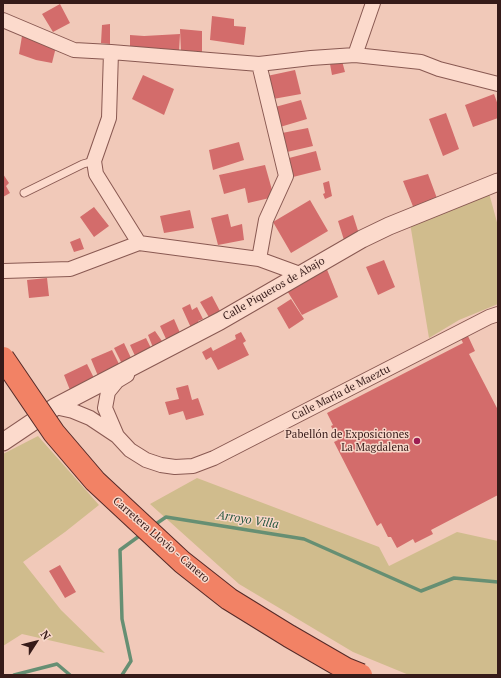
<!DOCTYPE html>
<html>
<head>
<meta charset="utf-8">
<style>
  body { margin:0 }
  #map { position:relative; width:501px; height:678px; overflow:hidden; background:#f1c9b9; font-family:"PT Serif",serif }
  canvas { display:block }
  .frame { position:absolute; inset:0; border:4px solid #361b19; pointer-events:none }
  .north { position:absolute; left:16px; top:622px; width:40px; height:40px; -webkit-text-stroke:3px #f8d7c9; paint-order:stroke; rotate:54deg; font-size:11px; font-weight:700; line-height:16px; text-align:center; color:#361b19 }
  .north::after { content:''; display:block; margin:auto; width:14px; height:18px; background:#361b19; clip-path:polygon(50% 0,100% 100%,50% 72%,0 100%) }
</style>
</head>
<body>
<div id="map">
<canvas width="501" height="678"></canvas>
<div class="frame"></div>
<div class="north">N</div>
</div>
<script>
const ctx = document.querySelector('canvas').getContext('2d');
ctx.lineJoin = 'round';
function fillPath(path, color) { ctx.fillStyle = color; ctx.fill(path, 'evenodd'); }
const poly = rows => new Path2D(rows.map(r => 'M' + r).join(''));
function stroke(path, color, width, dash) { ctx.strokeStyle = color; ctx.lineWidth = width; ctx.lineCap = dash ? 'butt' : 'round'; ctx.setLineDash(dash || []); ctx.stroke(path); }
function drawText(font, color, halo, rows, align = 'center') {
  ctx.font = font + ' "PT Serif",serif'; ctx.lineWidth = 3; ctx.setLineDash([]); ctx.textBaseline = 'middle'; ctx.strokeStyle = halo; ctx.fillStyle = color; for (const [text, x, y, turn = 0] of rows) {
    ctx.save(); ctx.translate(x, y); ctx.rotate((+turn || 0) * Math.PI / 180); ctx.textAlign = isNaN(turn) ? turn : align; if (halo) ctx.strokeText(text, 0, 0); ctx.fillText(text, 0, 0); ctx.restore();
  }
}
fillPath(poly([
  [489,193,498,226,498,304,459,320,429,338,410,223],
  [38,436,99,505,65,532,23,562,61,610,105,653,22,634,3,646,3,454],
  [197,478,379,547,389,566,457,532,498,541,498,675,409,675,353,652,239,584,150,504]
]), '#d0bc8d');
stroke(poly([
  [153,526,166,517,304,539,421,591,454,578,498,582],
  [14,675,57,664,70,675],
  [122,675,131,661,122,619,120,550,142,534]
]), '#668f73', 3.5);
fillPath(poly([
  [60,4,70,23,53,32,42,14],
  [212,16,234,19,234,26,246,27,244,45,210,40],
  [110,24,110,44,101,43,102,25],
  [180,29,202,31,202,53,181,52],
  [180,34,179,51,130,47,130,35,144,36],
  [22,36,56,47,52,63,36,60,19,54],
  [342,61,345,72,332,75,330,64],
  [295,70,301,94,273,99,267,76],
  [143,75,174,89,164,115,132,99],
  [494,94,498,105,498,118,473,127,465,105],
  [301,100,307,119,280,127,275,107],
  [446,113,459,149,443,156,429,119],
  [308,128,313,146,287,152,282,133],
  [239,142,244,160,213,170,209,150],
  [316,151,321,170,293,177,289,158],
  [265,165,274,197,248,203,245,188,224,194,219,175],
  [3,174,9,183,6,186,10,193,3,197],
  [428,174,438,201,414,209,403,181],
  [329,181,332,196,325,199,323,194,325,193,323,183],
  [310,200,328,231,291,253,273,222],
  [94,207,109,226,94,237,80,217],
  [190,210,194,228,164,233,160,216],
  [228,214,231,227,242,224,244,240,218,245,211,218],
  [353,215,359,234,344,240,338,221],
  [80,238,84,249,74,252,70,242],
  [384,260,395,287,378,295,366,267],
  [326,267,338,297,302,315,286,289],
  [47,278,49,296,29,298,27,280],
  [212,296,221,313,210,319,200,302],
  [291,299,304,319,289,329,277,308],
  [190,304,192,310,197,307,203,319,198,321,200,326,192,330,182,308],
  [174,319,181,335,167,341,160,326],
  [155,331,164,344,154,350,148,335],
  [241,332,246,341,243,343,249,355,218,370,211,357,206,360,202,352,211,347,213,351,236,339,235,335],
  [468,336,475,351,469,354,498,410,498,495,431,530,433,534,415,543,413,539,397,548,391,537,388,537,381,523,377,526,334,442,338,440,331,426,333,425,327,413,463,343,461,339],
  [146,338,152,350,136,358,130,345],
  [124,343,132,360,122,364,114,348],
  [112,350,120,366,98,376,91,359],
  [87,364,94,378,70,390,64,375],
  [188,385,192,400,198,398,204,415,186,420,183,411,169,415,165,402,179,399,176,388],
  [60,565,76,592,65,598,49,571]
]), '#d36c6b');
const service = poly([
  [24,193,83,164,94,161]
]);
const minor = poly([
  [3,20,74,50,111,52,259,64,311,58,355,55,421,62,439,69,498,84],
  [111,52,109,118,94,161,96,174,139,243],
  [355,55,373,3],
  [259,64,286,176,266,220,259,259],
  [4,271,70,269,139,243,259,259,300,274],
  [55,407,73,411,90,418,117,436,130,450,146,460,161,465,175,467,193,466,214,458,489,317,498,314],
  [117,436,105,408,108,392,117,381,127,375]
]);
const tertiary = poly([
  [3,442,55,407,220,321,362,239,389,226,498,182]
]);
stroke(service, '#895952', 9);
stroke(minor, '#895952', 16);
stroke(tertiary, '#895952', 19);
stroke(service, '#fcdacc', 7);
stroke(minor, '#fcdacc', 14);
stroke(tertiary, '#fcdacc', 17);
const trunkBridge = poly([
  [3,358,54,433,95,481,182,562,229,599,289,636,346,669,361,675]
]);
stroke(trunkBridge, '#552a28', 24, []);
stroke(trunkBridge, '#f28265', 22);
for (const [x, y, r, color] of [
  [417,441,4,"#9d1e53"]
]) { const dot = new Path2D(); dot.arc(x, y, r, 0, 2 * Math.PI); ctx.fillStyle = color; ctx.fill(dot); stroke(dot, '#f8d7c9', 1.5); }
drawText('11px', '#361b19', '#f8d7c9', [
  ["Calle Piqueros de Abajo",274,289,-30],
  ["Calle Maria de Maeztu",341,393,-27],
  ["Carretera Llovio - Canero",161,540,41]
]);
drawText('11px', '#361b19', '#f8d7c9', [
  ["Pabellón de Exposiciones",409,435],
  ["La Magdalena",409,448]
], 'right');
drawText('italic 12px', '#275740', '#f8d7c9', [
  ["Arroyo Villa",248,520,9]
]);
</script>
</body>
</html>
